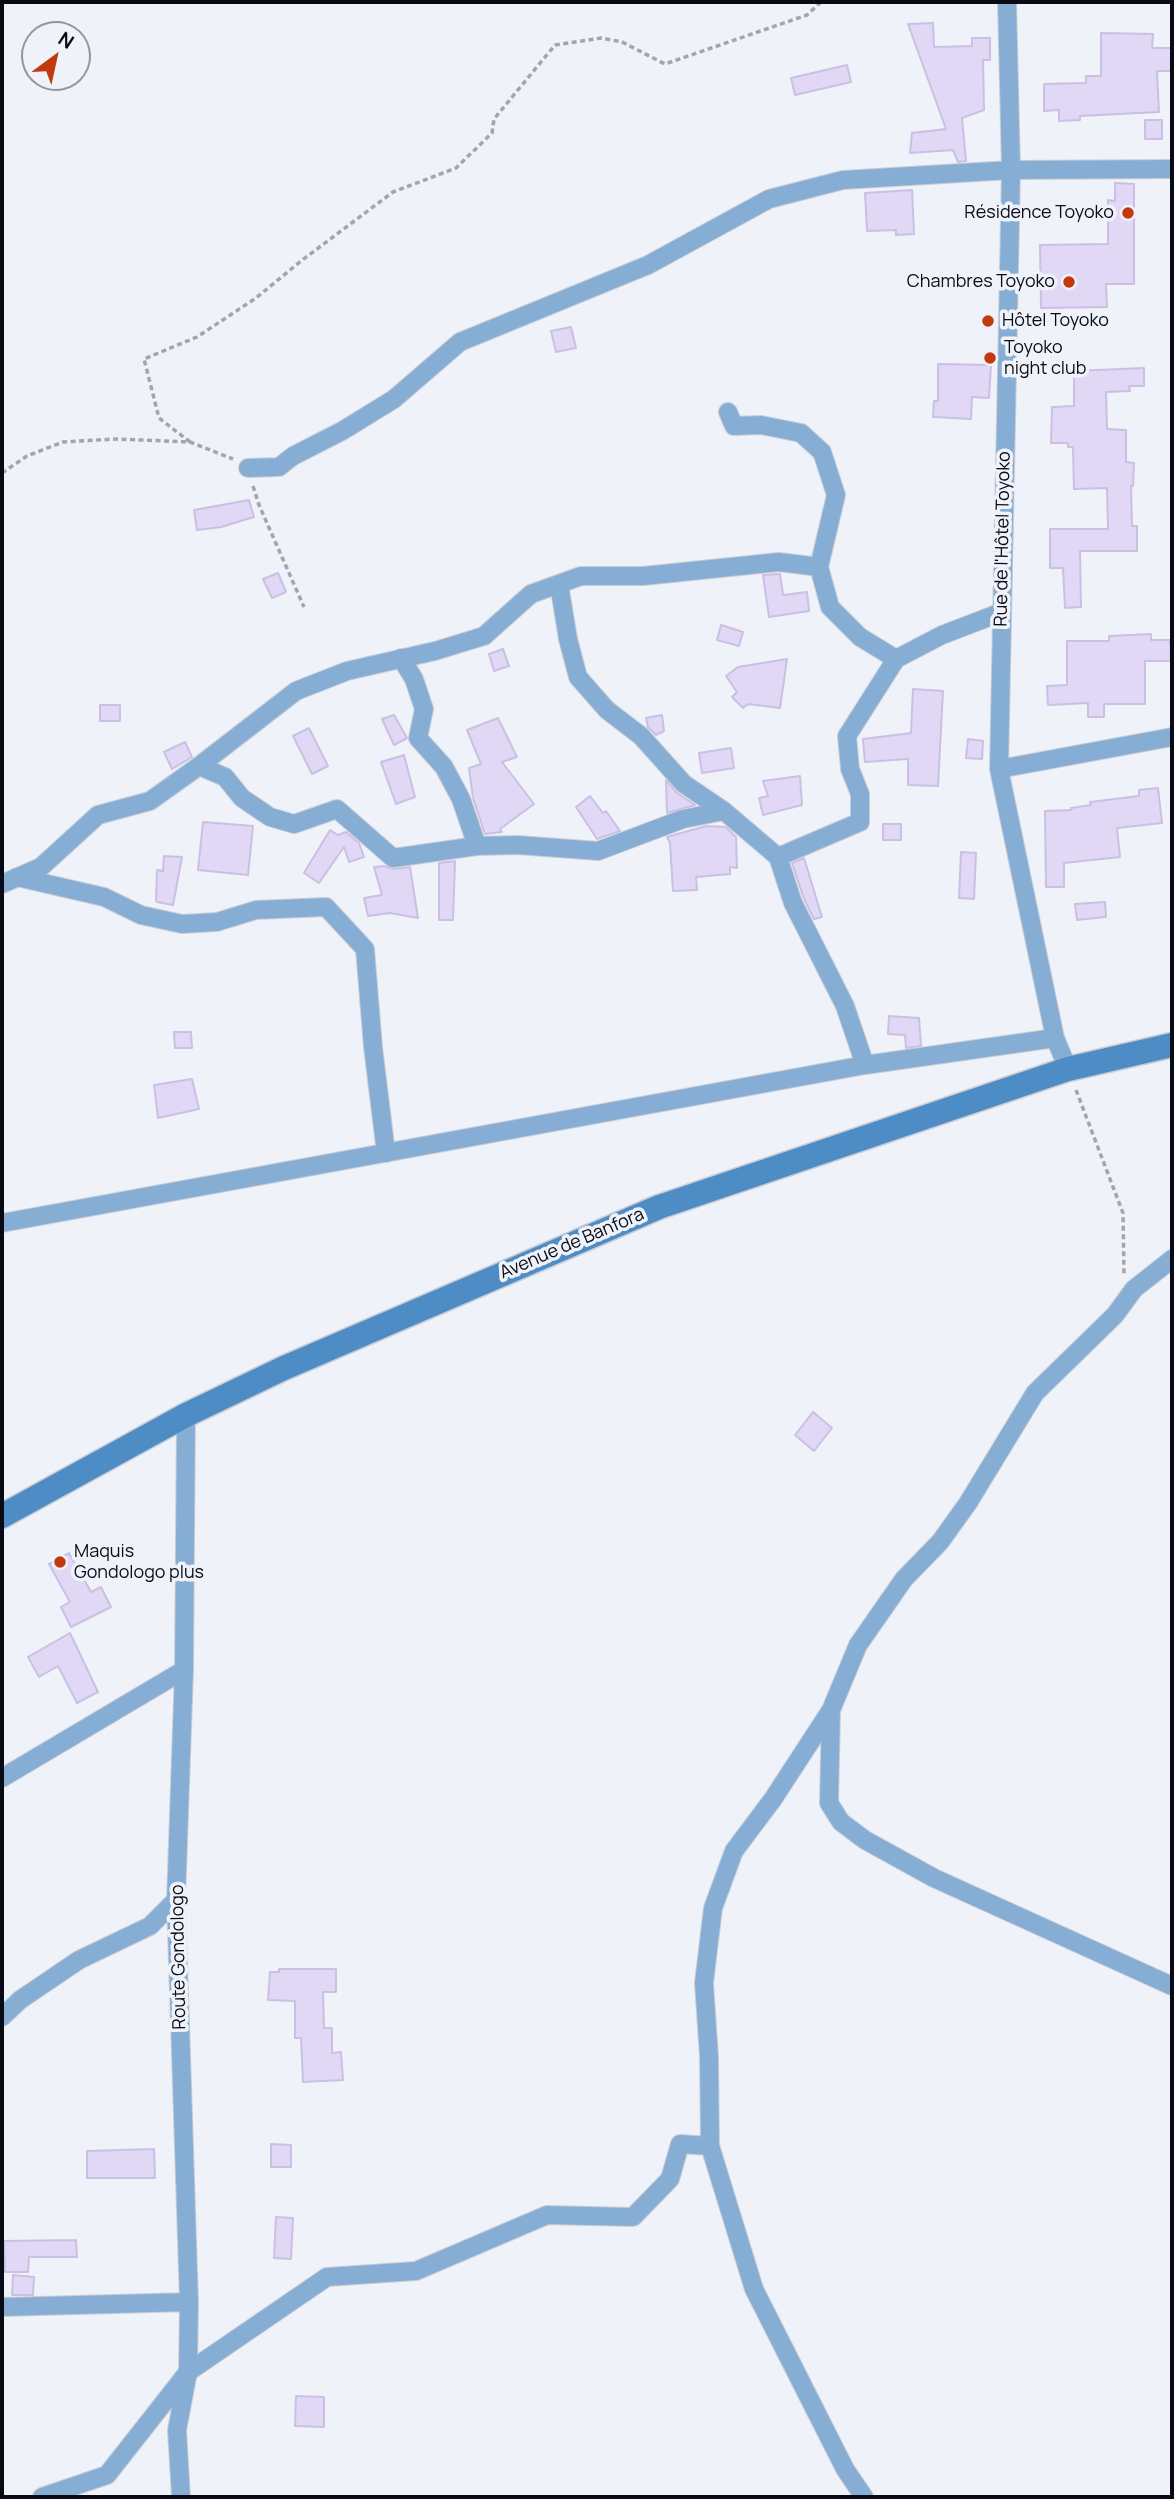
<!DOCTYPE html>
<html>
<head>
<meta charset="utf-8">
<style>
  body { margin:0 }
  #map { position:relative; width:1174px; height:2499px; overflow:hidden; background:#eff2f9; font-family:Manrope,sans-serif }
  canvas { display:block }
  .frame { position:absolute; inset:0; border:4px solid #080b16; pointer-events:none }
  .north { position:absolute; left:21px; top:21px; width:70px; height:70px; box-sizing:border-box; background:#eff2f9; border:2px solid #93969e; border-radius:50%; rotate:33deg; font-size:19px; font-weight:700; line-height:28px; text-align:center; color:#080b16 }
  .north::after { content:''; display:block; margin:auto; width:24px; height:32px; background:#c2390d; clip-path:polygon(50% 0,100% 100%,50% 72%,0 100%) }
</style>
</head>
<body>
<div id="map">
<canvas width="1174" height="2499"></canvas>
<div class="frame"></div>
<div class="north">N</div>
</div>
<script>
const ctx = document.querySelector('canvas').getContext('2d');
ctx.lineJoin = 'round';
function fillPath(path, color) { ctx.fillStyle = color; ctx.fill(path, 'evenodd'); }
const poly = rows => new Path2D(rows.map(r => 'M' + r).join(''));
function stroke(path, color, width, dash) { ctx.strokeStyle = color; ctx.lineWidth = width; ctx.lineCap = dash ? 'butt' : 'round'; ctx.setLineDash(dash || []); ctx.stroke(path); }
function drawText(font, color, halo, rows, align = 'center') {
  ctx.font = font + ' Manrope,sans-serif'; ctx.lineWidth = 7; ctx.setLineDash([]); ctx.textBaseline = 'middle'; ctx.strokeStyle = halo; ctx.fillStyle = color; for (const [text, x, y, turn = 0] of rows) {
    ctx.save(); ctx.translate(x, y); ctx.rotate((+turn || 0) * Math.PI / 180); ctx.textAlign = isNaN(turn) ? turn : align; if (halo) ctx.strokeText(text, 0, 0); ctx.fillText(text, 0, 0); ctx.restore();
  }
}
const building = poly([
  [933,23,934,47,972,46,972,38,990,38,990,60,983,60,984,110,962,118,966,161,958,162,953,150,910,153,912,133,946,129,908,24,933,23],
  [1101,33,1153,34,1152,48,1172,48,1172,71,1157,71,1159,112,1080,116,1080,120,1059,121,1059,110,1044,111,1044,84,1086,83,1086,76,1101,76,1101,33],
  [847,65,851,82,795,95,791,78,847,65],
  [1145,120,1162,120,1162,139,1145,139,1145,120],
  [1115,183,1134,184,1134,284,1106,284,1107,307,1041,308,1040,245,1108,244,1108,200,1115,201,1115,183],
  [912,190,914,234,896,235,896,230,867,231,865,193,912,190],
  [571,327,576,348,556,352,551,331,571,327],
  [938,364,991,365,989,398,972,397,971,419,933,417,934,401,938,401,938,364],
  [1144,368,1144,386,1129,386,1130,391,1106,392,1107,429,1126,430,1126,462,1134,463,1133,486,1131,486,1132,526,1137,526,1137,551,1080,551,1081,607,1065,608,1063,568,1050,568,1050,529,1108,529,1107,488,1074,489,1073,447,1068,447,1068,443,1051,443,1052,407,1074,406,1074,371,1144,368],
  [249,500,254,517,221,527,197,530,194,510,249,500],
  [278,573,286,592,272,598,263,579,278,573],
  [780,574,783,595,807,592,809,611,769,617,763,575,780,574],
  [721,625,743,632,739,646,717,640,721,625],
  [1151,634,1151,640,1170,640,1171,661,1145,661,1145,704,1104,704,1104,717,1088,717,1088,703,1048,705,1047,686,1067,685,1067,641,1109,641,1109,636,1151,634],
  [503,649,509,666,494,671,489,654,503,649],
  [787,659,780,708,748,704,743,708,732,697,737,692,726,676,738,667,787,659],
  [913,689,943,691,938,786,908,785,908,759,865,762,863,739,911,733,913,689],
  [100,705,120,705,120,721,100,721,100,705],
  [394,715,407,738,394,745,382,719,394,715],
  [662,715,664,731,656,735,648,727,646,718,662,715],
  [498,718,517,757,502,762,534,804,500,829,502,832,485,834,473,798,469,768,481,764,467,730,498,718],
  [309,728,328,766,312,774,293,736,309,728],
  [968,739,983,741,982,759,966,758,968,739],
  [185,742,192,757,172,769,164,752,185,742],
  [731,748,734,768,702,773,699,753,731,748],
  [404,755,415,797,396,804,381,762,404,755],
  [800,776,802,805,763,815,759,798,768,796,763,781,800,776],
  [666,780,677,793,695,805,667,813,666,780],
  [1158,788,1162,823,1117,828,1120,857,1064,863,1064,887,1046,887,1045,811,1071,810,1071,808,1091,805,1090,802,1139,796,1139,790,1158,788],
  [590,796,603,813,606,811,620,831,597,839,576,807,590,796],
  [203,822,253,826,248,875,198,870,203,822],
  [883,824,901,824,901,840,883,840,883,824],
  [706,826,726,827,736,837,737,868,730,867,730,874,696,877,697,890,673,891,670,843,667,837,706,826],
  [330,830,338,835,346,832,359,843,364,857,349,862,344,847,319,883,304,873,330,830],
  [961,852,976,853,974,899,959,898,961,852],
  [164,856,182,857,173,905,157,902,156,900,157,870,163,871,164,856],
  [804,858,822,917,814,919,804,899,792,863,804,858],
  [455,861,453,920,439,920,439,863,455,861],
  [384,866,394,869,410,867,418,918,390,913,368,916,364,898,382,895,374,867,384,866],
  [1105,902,1106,917,1077,920,1075,904,1105,902],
  [889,1016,919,1018,921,1046,906,1048,905,1035,888,1034,889,1016],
  [174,1032,191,1032,192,1048,175,1048,174,1032],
  [192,1079,199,1109,158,1118,154,1085,192,1079],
  [813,1412,832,1428,814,1451,795,1435,813,1412],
  [69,1553,91,1592,101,1587,111,1607,71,1627,61,1607,70,1602,49,1564,69,1553],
  [70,1633,98,1692,77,1703,58,1666,39,1677,28,1657,70,1633],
  [279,1969,336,1969,336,1992,323,1992,324,2028,332,2028,332,2053,341,2052,343,2080,303,2082,301,2038,295,2038,295,2001,268,2000,270,1972,279,1972,279,1969],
  [271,2144,291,2145,291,2167,271,2167,271,2144],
  [154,2149,155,2178,87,2178,87,2151,154,2149],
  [276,2217,293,2218,291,2259,274,2258,276,2217],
  [76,2240,77,2257,29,2257,28,2272,5,2272,4,2241,76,2240],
  [13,2275,34,2277,33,2295,12,2295,13,2275],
  [296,2396,324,2397,324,2427,295,2426,296,2396]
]);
fillPath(building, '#e0d8f5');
stroke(building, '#c9c0e3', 2);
const minor = poly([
  [1007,2,1011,170,999,769,1055,1038,1068,1069],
  [728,412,734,426,761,425,801,433,822,452,836,495,819,567],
  [248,468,279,467,293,456,342,431,394,399,460,342,648,265,769,199,843,180,1011,170,1172,169],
  [559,584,568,639,578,677,607,710,641,736,684,784,724,811,778,857,793,903,845,1006,865,1065],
  [401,658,414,679,424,709,418,738,444,767,461,799,477,846,518,845,598,851,683,819,724,811],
  [199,766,225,777,242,798,270,817,294,824,337,809,393,858,477,846],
  [999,769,1172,737],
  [778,857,860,822,860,794,850,769,847,736,896,659],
  [17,877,104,897,141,915,182,924,217,922,256,910,326,907,365,949,373,1047,386,1153],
  [2,884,41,867,98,815,150,801,199,766,296,691,347,671,435,651,484,636,531,594,581,576,643,576,779,562,819,567,830,607,860,637,896,659,942,635,1002,612],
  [2,1223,865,1065,1055,1038],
  [831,1710,829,1803,841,1822,865,1840,934,1878,1172,1986],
  [2,1778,184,1670],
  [2,2017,20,2000,79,1960,150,1926,176,1900],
  [2,2307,189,2302],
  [42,2497,107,2475,188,2372,327,2277,416,2271,547,2215,633,2217,670,2179,680,2144,710,2146],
  [181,2497,177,2430,188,2372,189,2302,176,1900,184,1670,186,1415],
  [864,2497,845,2469,754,2289,710,2146,709,2057,704,1983,713,1908,734,1851,773,1799,831,1710,858,1645,904,1579,940,1542,968,1503,1035,1393,1115,1315,1134,1289,1172,1259]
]);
const secondary = poly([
  [2,1516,186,1415,284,1368,659,1207,1068,1069,1172,1045]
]);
stroke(minor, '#cacdd5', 20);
stroke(secondary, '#cacdd5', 27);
stroke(poly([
  [190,442,159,418,144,359,197,337,256,298,301,261,393,192,456,168,492,133,494,119,555,45,601,38,622,42,665,64,807,15,821,2],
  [2,473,27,456,63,442,116,439,190,442,233,459],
  [253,486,259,505,304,607],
  [1076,1090,1123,1213,1124,1274]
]), '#a2a5ad', 3.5, [5, 3.5]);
stroke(minor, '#86aed5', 18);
stroke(secondary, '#4d8cc5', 24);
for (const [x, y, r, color] of [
  [1128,213,7,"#c2390d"],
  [1069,282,7,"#c2390d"],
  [988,321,7,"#c2390d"],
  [990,358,7,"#c2390d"],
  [60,1562,7,"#c2390d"]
]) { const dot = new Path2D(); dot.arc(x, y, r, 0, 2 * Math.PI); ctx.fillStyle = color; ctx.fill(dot); stroke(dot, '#eff2f9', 2.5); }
drawText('18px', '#080b16', '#eff2f9', [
  ["Résidence Toyoko",1114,213,"right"],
  ["Chambres Toyoko",1055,282,"right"],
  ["Hôtel Toyoko",1002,321],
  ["Toyoko",1004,348],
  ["night club",1004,369],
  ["Maquis",74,1552],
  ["Gondologo plus",74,1573]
], 'left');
drawText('18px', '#080b16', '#eff2f9', [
  ["Rue de l'Hôtel Toyoko",1003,539,-89],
  ["Avenue de Banfora",572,1244,-23],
  ["Route Gondologo",179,1957,-91]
]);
</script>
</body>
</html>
